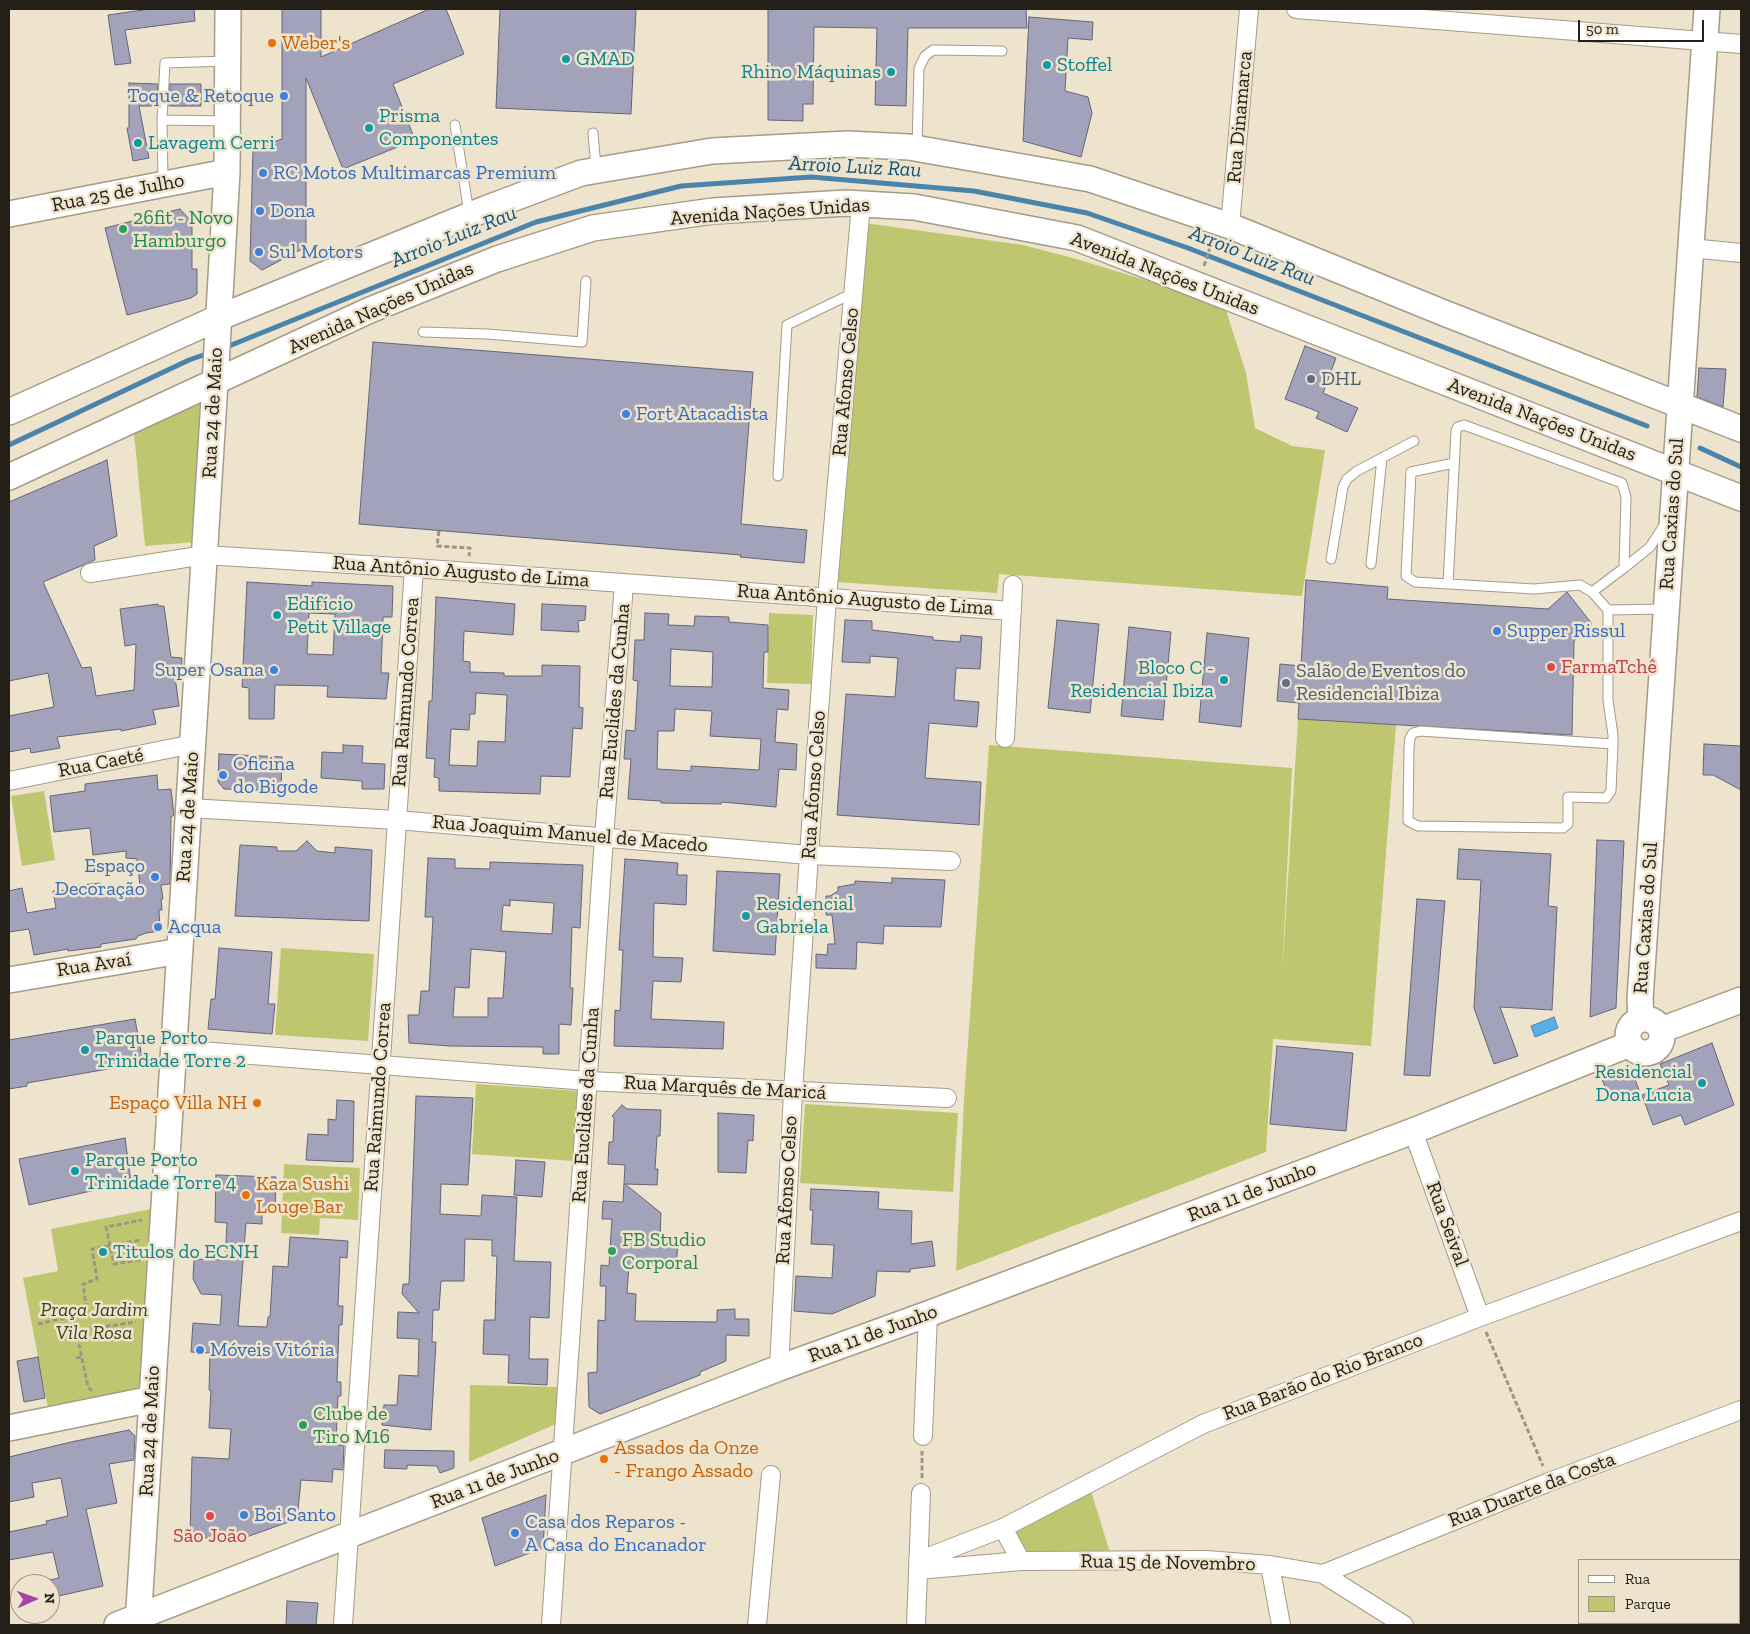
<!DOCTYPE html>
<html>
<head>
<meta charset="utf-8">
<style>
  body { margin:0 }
  #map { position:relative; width:1750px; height:1634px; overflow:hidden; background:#eee4cd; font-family:"Zilla Slab",serif }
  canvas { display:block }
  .frame { position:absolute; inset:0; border:10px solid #242017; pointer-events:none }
  .legend { position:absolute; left:1578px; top:1559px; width:162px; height:65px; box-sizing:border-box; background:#eee4cd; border:1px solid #9d9684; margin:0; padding:6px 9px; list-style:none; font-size:15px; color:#242017 }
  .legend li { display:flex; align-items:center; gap:10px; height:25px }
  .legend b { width:25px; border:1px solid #9d9684 }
  .north { position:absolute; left:10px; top:1574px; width:50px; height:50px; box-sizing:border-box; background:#eee4cd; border:1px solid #9d9684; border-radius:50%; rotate:88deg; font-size:14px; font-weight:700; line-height:20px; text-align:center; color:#242017 }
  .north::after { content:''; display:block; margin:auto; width:18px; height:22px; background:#a543aa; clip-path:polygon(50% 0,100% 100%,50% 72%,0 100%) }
  .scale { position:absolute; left:1578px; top:20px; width:126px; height:22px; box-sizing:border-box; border:2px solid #242017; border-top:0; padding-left:6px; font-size:15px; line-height:18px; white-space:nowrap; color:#242017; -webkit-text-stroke:4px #eee4cd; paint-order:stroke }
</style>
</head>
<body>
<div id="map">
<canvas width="1750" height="1634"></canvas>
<div class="frame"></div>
<ul class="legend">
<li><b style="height:6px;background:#fff"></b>Rua</li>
<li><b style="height:14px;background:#bec76f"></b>Parque</li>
</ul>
<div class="north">N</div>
<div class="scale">50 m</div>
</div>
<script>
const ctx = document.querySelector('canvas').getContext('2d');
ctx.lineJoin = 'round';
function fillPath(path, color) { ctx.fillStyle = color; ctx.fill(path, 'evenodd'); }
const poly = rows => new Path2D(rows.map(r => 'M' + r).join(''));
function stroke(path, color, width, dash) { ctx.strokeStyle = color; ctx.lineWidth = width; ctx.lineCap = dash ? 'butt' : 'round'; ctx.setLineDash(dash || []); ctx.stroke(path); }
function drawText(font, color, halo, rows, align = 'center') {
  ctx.font = font + ' "Zilla Slab",serif'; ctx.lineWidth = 5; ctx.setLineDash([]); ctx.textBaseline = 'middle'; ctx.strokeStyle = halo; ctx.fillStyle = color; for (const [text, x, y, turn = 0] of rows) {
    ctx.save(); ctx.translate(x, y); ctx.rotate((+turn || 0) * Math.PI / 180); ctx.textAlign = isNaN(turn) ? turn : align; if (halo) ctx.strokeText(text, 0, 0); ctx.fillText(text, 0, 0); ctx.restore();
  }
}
fillPath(poly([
  [865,223,1023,245,1073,258,1224,304,1246,373,1255,428,1292,446,1325,450,1302,596,999,574,997,593,836,582],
  [200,403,196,542,145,546,134,433],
  [769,613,813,615,811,684,767,683],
  [1298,719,1396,725,1371,1046,1273,1039,1266,1152,956,1271,964,1100,989,745,1292,768,1282,975],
  [44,791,55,860,22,866,11,796],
  [281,948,374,954,368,1041,275,1035],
  [476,1084,578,1091,574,1161,472,1154],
  [805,1104,958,1113,953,1192,800,1183],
  [284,1164,360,1168,358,1220,320,1218,319,1235,281,1233],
  [161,1207,152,1399,50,1419,23,1278,58,1271,51,1229],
  [470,1385,559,1387,558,1423,469,1462],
  [1091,1491,1111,1556,1024,1557,1011,1533]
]), '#bec76f');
const water = poly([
  [1554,1017,1558,1028,1535,1037,1531,1026,1554,1017]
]);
fillPath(water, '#5aafe9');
stroke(water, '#4a84aa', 1);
stroke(poly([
  [224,348,536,222,681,186,811,177,974,191,1087,213,1188,248,1647,426],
  [9,445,189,360,209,353],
  [1700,448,1741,467]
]), '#4a84aa', 5);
const building = poly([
  [150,9,194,9,195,21,125,30,131,63,115,65,108,15,150,9],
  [282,9,321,9,321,57,429,9,446,9,464,54,393,84,415,140,343,169,306,78,306,247,262,270,250,261,253,149,282,139,282,9],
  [500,9,636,9,631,114,496,108,500,9],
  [768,9,1026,9,1027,28,908,28,906,106,875,105,877,28,814,27,813,104,803,104,803,121,768,120,768,9],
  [1029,17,1093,22,1092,40,1068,38,1065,91,1088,97,1092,113,1081,157,1023,141,1029,17],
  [129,83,158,84,156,106,139,106,149,158,133,161,127,128,129,128,129,83],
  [170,84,201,84,201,106,169,106,170,84],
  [180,209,192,222,192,269,197,269,197,294,191,298,127,315,105,228,180,209],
  [373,342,753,372,741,524,807,530,804,563,740,557,741,555,359,524,373,342],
  [1305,346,1336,358,1323,393,1358,408,1347,432,1316,418,1319,412,1285,399,1305,346],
  [1699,368,1726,369,1723,407,1697,397,1699,368],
  [107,460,117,536,94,546,95,560,43,582,82,668,91,667,96,696,134,690,136,644,125,646,120,609,158,604,158,606,164,606,171,657,182,658,181,678,175,677,179,706,153,710,156,724,121,731,121,729,57,737,60,748,31,753,30,748,9,752,9,716,54,707,48,673,9,681,9,502,107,460],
  [1306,580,1388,587,1387,599,1548,609,1567,592,1592,624,1574,641,1572,735,1298,719,1299,703,1277,701,1280,664,1301,666,1306,580],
  [247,582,312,586,312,582,393,586,392,617,383,617,381,673,389,673,386,699,327,697,328,686,275,685,274,719,249,719,249,688,242,687,247,582],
  [309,613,335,614,333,655,307,654,309,613],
  [436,597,515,604,513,635,464,631,463,661,470,662,470,672,504,673,504,676,542,676,542,665,580,666,579,707,583,708,582,729,573,728,570,777,541,776,540,794,439,791,439,778,434,777,435,759,426,758,429,701,432,701,436,597],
  [476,693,507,695,505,742,478,741,477,766,449,765,451,729,469,730,470,714,475,714,476,693],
  [542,604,586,606,585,620,578,621,579,632,541,630,542,604],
  [645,613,669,614,668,625,694,626,695,616,729,617,729,622,768,625,768,652,764,652,763,688,789,690,788,710,777,709,775,742,797,744,796,770,779,769,776,807,722,802,721,804,661,803,661,801,628,799,631,759,624,759,626,730,635,731,638,681,633,680,635,640,644,640,645,613],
  [671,649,713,652,712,687,670,686,671,649],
  [675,709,712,711,710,736,761,739,759,770,691,766,691,771,657,769,658,731,674,731,675,709],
  [845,620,872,621,872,630,933,637,933,640,960,642,961,635,982,637,980,669,956,668,954,700,979,702,977,727,929,723,925,778,981,782,979,825,837,815,846,694,895,697,898,658,870,656,870,663,842,662,845,620],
  [1057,620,1099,624,1090,713,1048,708,1057,620],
  [1129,627,1171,632,1163,720,1121,716,1129,627],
  [1207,633,1249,638,1241,727,1199,722,1207,633],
  [1704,744,1741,746,1741,790,1713,775,1703,775,1704,744],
  [343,745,363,746,362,763,385,764,384,789,362,789,362,781,321,778,322,752,343,753,343,745],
  [219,754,282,757,281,791,224,789,218,782,219,754],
  [157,775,158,790,171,789,174,815,171,817,170,884,161,885,163,899,161,899,162,910,159,910,160,931,146,933,138,936,136,939,101,944,101,947,68,951,68,949,34,955,29,929,9,932,9,891,22,888,27,913,56,908,53,891,65,890,64,887,100,883,100,891,140,886,137,859,126,858,126,851,93,855,90,828,54,832,50,796,85,791,85,784,157,775],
  [1597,840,1624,841,1616,1008,1590,1017,1597,840],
  [307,841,317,851,335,853,335,847,372,850,369,921,235,916,240,845,277,847,277,851,296,851,307,841],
  [1459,849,1551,854,1548,906,1557,907,1552,1010,1500,1007,1518,1056,1494,1064,1474,1008,1481,880,1457,879,1459,849],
  [428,858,455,859,455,868,490,869,490,862,583,865,580,928,572,927,570,988,573,988,571,1025,559,1024,559,1054,543,1054,543,1047,450,1046,409,1043,408,1015,419,1015,421,991,429,991,433,917,425,917,428,858],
  [510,900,554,903,552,934,501,931,503,905,510,906,510,900],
  [471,949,506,952,503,998,488,998,488,1017,453,1017,455,987,469,988,471,949],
  [625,859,678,863,677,875,687,875,686,905,654,903,653,957,683,958,681,982,653,981,651,1019,724,1022,723,1049,614,1046,615,1010,620,1011,623,950,619,950,625,859],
  [717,871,780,874,775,955,713,951,717,871],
  [892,878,945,880,941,927,884,926,883,944,857,942,856,969,816,968,816,954,827,955,828,944,835,944,832,915,826,915,826,896,830,896,838,891,838,887,855,884,855,881,892,883,892,878],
  [1417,899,1445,901,1430,1076,1404,1075,1417,899],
  [219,948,272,952,268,1004,275,1004,272,1034,208,1029,211,999,215,999,219,948],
  [135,1019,143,1063,27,1083,27,1086,9,1089,9,1040,135,1019],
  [1712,1043,1734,1105,1685,1125,1681,1115,1653,1125,1642,1095,1669,1085,1660,1064,1712,1043],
  [1277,1046,1353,1053,1346,1131,1270,1124,1277,1046],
  [1631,1068,1639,1090,1610,1101,1602,1079,1631,1068],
  [416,1096,473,1098,468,1185,441,1184,440,1214,481,1216,482,1195,517,1197,514,1261,551,1262,549,1318,530,1317,529,1359,548,1359,547,1385,508,1383,509,1355,483,1354,484,1320,495,1320,497,1256,492,1256,492,1240,465,1239,464,1281,441,1281,439,1310,433,1310,432,1342,436,1342,431,1430,382,1425,384,1405,397,1405,399,1375,418,1376,419,1339,397,1338,398,1312,419,1313,402,1294,403,1284,409,1284,416,1096],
  [337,1100,354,1101,353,1162,306,1160,308,1134,328,1135,328,1119,336,1120,337,1100],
  [622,1105,627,1109,661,1110,660,1136,657,1136,655,1169,658,1169,657,1185,625,1184,661,1213,660,1239,678,1240,676,1269,629,1266,627,1293,636,1294,635,1321,717,1322,717,1310,735,1309,735,1319,749,1319,749,1336,726,1335,726,1361,700,1372,700,1375,600,1414,589,1407,588,1373,597,1372,598,1320,605,1321,606,1286,600,1286,601,1265,609,1266,612,1219,602,1219,603,1201,623,1202,625,1165,608,1164,609,1142,613,1142,614,1118,612,1116,622,1105],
  [718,1113,754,1115,753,1141,748,1140,746,1173,718,1172,718,1113],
  [125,1138,131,1182,29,1205,19,1159,125,1138],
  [516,1160,545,1162,542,1197,514,1195,516,1160],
  [216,1175,276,1177,275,1214,262,1213,262,1224,246,1223,238,1326,267,1327,268,1317,270,1317,273,1266,288,1267,290,1237,348,1241,347,1258,340,1257,338,1306,343,1306,342,1325,339,1325,337,1382,341,1382,341,1396,338,1396,336,1445,344,1445,343,1470,333,1469,332,1482,301,1480,297,1519,238,1540,190,1537,192,1457,229,1459,231,1429,209,1428,211,1390,209,1390,210,1353,191,1352,193,1323,220,1325,222,1295,201,1294,193,1279,194,1259,225,1260,227,1223,215,1222,216,1175],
  [811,1189,879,1192,878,1209,912,1211,911,1244,932,1241,935,1266,910,1269,910,1272,877,1271,875,1296,832,1314,794,1311,796,1276,832,1278,834,1245,811,1244,813,1210,810,1210,811,1189],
  [38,1357,45,1398,24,1402,17,1361,38,1357],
  [129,1430,135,1436,134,1460,109,1464,117,1503,86,1509,103,1586,54,1597,50,1580,59,1578,53,1552,9,1560,9,1532,47,1524,46,1521,68,1516,61,1478,32,1483,34,1497,9,1502,9,1457,71,1442,129,1430],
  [385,1450,454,1451,454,1468,440,1473,437,1466,407,1465,407,1469,384,1468,385,1450],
  [546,1495,543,1548,495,1566,482,1518,546,1495],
  [287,1601,318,1603,316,1625,286,1625,287,1601]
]);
fillPath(building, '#a2a3ba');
stroke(building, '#646479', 1);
const lane = poly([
  [162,120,227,121],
  [455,125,469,213],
  [593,133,596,168],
  [917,148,919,68,925,56,933,50,1002,51],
  [163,182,162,120,165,63,227,61],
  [423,332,487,334,582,342,586,281],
  [1454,463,1411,472,1406,576,1415,582,1534,589,1580,585,1592,592,1608,610,1608,700,1613,735,1613,744,1611,791,1606,798,1568,797,1568,824,1563,828,1418,826,1408,821,1409,747,1410,738,1413,733,1420,731,1613,744],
  [778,476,787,325,853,293],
  [1331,559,1343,487,1347,479,1357,471,1414,441],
  [1371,564,1382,458],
  [1624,568,1650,547,1665,524],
  [1448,584,1456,431,1458,427,1464,425,1622,483,1626,497,1624,568,1592,592],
  [1608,610,1666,609]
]);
const street = poly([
  [1296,9,1741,44],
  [1230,226,1249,9],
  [1690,248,1741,253],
  [90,573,205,555,414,568,1012,611],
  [1005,738,1013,585],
  [9,781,193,744],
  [189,808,397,820,809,855,951,861],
  [174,1049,588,1081,947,1098],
  [1413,1131,1480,1317],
  [779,1368,793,1092,809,855,827,598,861,204],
  [923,1436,928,1314],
  [1003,1528,1021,1561],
  [918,1561,1003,1528,1203,1424,1480,1317,1741,1221],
  [1270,1565,1281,1625],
  [918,1570,1021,1561,1206,1560,1270,1565,1323,1574,1404,1625],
  [1323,1574,1549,1482,1741,1410],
  [343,1625,414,568],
  [551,1625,604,837,624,584],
  [757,1625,771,1475],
  [916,1625,921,1493]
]);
const secondary = poly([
  [9,214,227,172],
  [9,412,218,318,485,209,581,173,712,151,847,144,909,147,1090,179,1230,226,1444,313,1741,429],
  [9,477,370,310,497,259,593,228,713,211,846,203,914,207,1077,238,1741,498],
  [9,980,180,951],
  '1628 1036a17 17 0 1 1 34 0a17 17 0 1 1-34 0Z',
  [1641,1019,1640,999,1707,9],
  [1661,1030,1741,1000],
  [9,1428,152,1399],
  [117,1625,779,1368,928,1314,1413,1131,1630,1044],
  [138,1625,215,383,227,172,228,9]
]);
stroke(lane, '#a59b86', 11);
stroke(street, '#a59b86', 20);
stroke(secondary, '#a59b86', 28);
stroke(poly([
  [1204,266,1212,241],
  [439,531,437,546,470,548,469,556],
  [140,1260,114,1264,106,1227,142,1220],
  [38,1324,73,1316],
  [76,1331,136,1322],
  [1486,1332,1543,1466],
  [76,1358,82,1357],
  [92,1391,88,1387,73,1316,87,1313,83,1284,97,1279,92,1249,141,1240],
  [922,1478,922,1451]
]), '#9d9684', 3, [5, 2.5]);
stroke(lane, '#fff', 9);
stroke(street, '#fff', 18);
stroke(secondary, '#fff', 25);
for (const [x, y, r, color] of [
  [272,43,5,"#e8710a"],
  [566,59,5,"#0f9aa8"],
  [1047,65,5,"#0f9aa8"],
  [891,72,5,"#0f9aa8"],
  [284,96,5,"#3f7fe0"],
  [369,128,5,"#0f9aa8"],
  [138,143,5,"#0f9aa8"],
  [263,173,5,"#3f7fe0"],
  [260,211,5,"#3f7fe0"],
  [123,229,5,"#2e9e5b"],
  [259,252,5,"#3f7fe0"],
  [1311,379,5,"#5c6f8a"],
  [626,414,5,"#3f7fe0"],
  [277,615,5,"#0f9aa8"],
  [1497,631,5,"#3f7fe0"],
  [1551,667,5,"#e0444e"],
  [274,670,5,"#3f7fe0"],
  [1224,680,5,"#0f9aa8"],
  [1286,683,5,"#5c6f8a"],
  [223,775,5,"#3f7fe0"],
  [155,877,5,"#3f7fe0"],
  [746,916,5,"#0f9aa8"],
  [158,927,5,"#3f7fe0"],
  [85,1050,5,"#0f9aa8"],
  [1702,1083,5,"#0f9aa8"],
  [257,1103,5,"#e8710a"],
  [75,1171,5,"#0f9aa8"],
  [246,1195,5,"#e8710a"],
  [612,1251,5,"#2e9e5b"],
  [103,1252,5,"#0f9aa8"],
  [200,1350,5,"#3f7fe0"],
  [303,1425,5,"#2e9e5b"],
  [604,1459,5,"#e8710a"],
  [244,1515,5,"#3f7fe0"],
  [210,1516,5,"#e0444e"],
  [515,1533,5,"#3f7fe0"]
]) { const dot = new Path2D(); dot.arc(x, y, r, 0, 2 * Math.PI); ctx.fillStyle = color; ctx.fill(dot); stroke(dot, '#eee4cd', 2); }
drawText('20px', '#c56008', '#eee4cd', [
  ["Weber's",282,43],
  ["Espaço Villa NH",247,1103,"right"],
  ["Kaza Sushi",256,1184],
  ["Louge Bar",256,1207],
  ["Assados da Onze",614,1448],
  ["- Frango Assado",614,1471]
], 'left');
drawText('20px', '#0d838f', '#eee4cd', [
  ["GMAD",576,59],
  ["Stoffel",1057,65],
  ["Rhino Máquinas",881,72,"right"],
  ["Prisma",379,116],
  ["Componentes",379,139],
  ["Lavagem Cerri",148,143],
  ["Edifício",287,604],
  ["Petit Village",287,627],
  ["Bloco C -",1214,668,"right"],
  ["Residencial Ibiza",1214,691,"right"],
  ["Residencial",756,904],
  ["Gabriela",756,927],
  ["Parque Porto",95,1038],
  ["Trinidade Torre 2",95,1061],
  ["Residencial",1692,1072,"right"],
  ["Dona Lucia",1692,1095,"right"],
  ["Parque Porto",85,1160],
  ["Trinidade Torre 4",85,1183],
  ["Titulos do ECNH",113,1252]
], 'left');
drawText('20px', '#366cbe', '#eee4cd', [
  ["Toque & Retoque",274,96,"right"],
  ["RC Motos Multimarcas Premium",273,173],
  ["Dona",270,211],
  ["Sul Motors",269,252],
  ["Fort Atacadista",636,414],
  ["Supper Rissul",1507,631],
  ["Super Osana",264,670,"right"],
  ["Oficina",233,764],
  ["do Bigode",233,787],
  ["Espaço",145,866,"right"],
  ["Decoração",145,889,"right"],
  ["Acqua",168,927],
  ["Móveis Vitória",210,1350],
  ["Boi Santo",254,1515],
  ["Casa dos Reparos -",525,1522],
  ["A Casa do Encanador",525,1545]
], 'left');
drawText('20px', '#242017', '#eee4cd', [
  ["Rua Dinamarca",1240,117,-85],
  ["Rua 25 de Julho",118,193,-11],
  ["Avenida Nações Unidas",770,212,-4],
  ["Avenida Nações Unidas",1165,274,21],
  ["Avenida Nações Unidas",381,308,-24],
  ["Rua Afonso Celso",846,382,-85],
  ["Rua 24 de Maio",213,413,-87],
  ["Avenida Nações Unidas",1542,420,21],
  ["Rua Caxias do Sul",1672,514,-86],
  ["Rua Antônio Augusto de Lima",461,572,4],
  ["Rua Antônio Augusto de Lima",865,600,4],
  ["Rua Raimundo Correa",406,692,-86],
  ["Rua Euclides da Cunha",615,701,-85],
  ["Rua Caeté",101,763,-11],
  ["Rua Afonso Celso",814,785,-86],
  ["Rua 24 de Maio",188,817,-86],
  ["Rua Joaquim Manuel de Macedo",570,834,5],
  ["Rua Caxias do Sul",1646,918,-86],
  ["Rua Avaí",94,965,-9],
  ["Rua Marquês de Maricá",725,1088,3],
  ["Rua Raimundo Correa",378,1097,-86],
  ["Rua Euclides da Cunha",586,1105,-86],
  ["Rua Afonso Celso",787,1190,-87],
  ["Rua 11 de Junho",1252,1192,-21],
  ["Rua Seival",1447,1224,70],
  ["Rua 11 de Junho",873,1334,-20],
  ["Rua Barão do Rio Branco",1323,1377,-21],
  ["Rua 24 de Maio",150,1431,-87],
  ["Rua 11 de Junho",495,1479,-21],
  ["Rua Duarte da Costa",1532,1490,-21],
  ["Rua 15 de Novembro",1168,1563,1]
]);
drawText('20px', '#27864d', '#eee4cd', [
  ["26fit - Novo",133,218],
  ["Hamburgo",133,241],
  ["FB Studio",622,1240],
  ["Corporal",622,1263],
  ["Clube de",313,1414],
  ["Tiro M16",313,1437]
], 'left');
drawText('20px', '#4e5e75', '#eee4cd', [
  ["DHL",1321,379],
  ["Salão de Eventos do",1296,671],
  ["Residencial Ibiza",1296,694]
], 'left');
drawText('20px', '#be3a42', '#eee4cd', [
  ["FarmaTchê",1561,667],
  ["São João",210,1536,"center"]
], 'left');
drawText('italic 20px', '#3e421b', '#eee4cd', [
  ["Praça Jardim",94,1310],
  ["Vila Rosa",94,1333]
]);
drawText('italic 21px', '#13537a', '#eee4cd', [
  ["Arroio Luiz Rau",855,167,3],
  ["Arroio Luiz Rau",454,237,-22],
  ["Arroio Luiz Rau",1252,256,21]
]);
</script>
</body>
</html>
